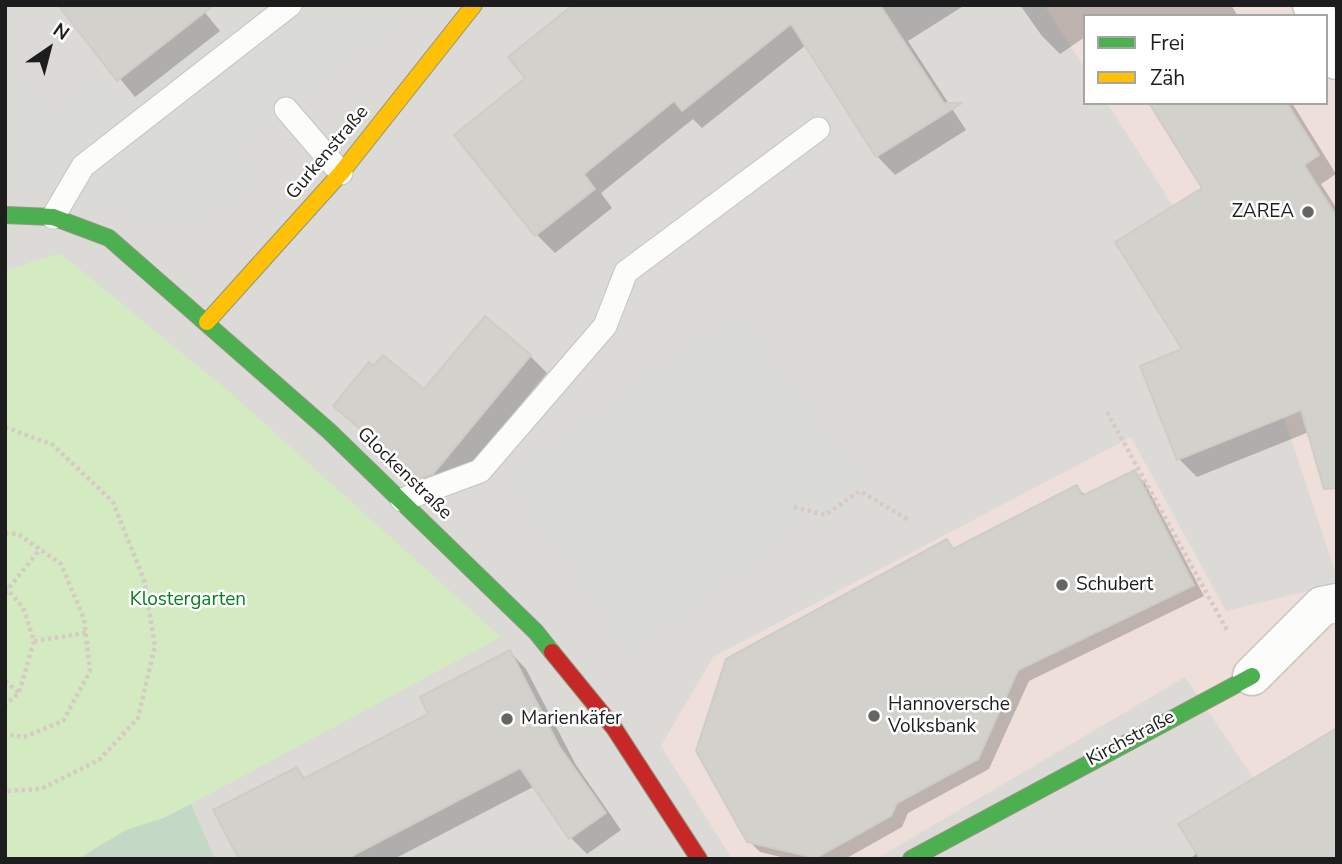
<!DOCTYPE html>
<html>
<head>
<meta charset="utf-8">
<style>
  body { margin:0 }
  #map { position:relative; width:1342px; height:864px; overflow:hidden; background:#ecebe5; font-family:"Nunito Sans",sans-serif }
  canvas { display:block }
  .frame { position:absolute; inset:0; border:7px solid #1d1d1d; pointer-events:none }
  .legend { position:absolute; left:1083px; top:14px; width:245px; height:91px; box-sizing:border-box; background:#fff; border:2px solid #a5a5a5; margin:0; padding:9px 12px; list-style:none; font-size:21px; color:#1d1d1d }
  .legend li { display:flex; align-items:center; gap:14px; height:35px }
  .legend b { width:35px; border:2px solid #a5a5a5 }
  .north { position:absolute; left:14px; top:14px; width:70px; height:70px; -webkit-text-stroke:5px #fff; paint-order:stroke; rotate:35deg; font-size:19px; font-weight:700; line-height:28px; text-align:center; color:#1d1d1d }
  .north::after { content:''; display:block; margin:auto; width:24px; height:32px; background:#1d1d1d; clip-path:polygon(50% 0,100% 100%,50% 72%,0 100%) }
</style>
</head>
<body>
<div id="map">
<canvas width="1342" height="864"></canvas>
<div class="frame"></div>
<ul class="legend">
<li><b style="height:9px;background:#4caf50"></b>Frei</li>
<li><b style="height:9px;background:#ffc107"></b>Zäh</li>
</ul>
<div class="north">N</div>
</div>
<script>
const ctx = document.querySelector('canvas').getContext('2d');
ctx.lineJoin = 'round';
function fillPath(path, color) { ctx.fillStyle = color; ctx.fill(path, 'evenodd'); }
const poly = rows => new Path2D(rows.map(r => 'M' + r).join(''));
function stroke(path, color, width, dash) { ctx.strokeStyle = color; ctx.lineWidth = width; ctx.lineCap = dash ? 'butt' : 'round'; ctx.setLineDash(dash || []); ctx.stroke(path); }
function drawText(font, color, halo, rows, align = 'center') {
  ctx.font = font + ' "Nunito Sans",sans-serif'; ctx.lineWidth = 5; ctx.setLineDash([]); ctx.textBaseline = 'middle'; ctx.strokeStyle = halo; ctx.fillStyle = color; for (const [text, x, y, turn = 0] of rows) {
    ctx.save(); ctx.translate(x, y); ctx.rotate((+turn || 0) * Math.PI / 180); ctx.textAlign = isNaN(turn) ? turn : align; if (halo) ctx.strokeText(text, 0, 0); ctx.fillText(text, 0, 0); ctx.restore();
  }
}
fillPath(poly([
  [5,5,1337,5,1337,859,5,859],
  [1085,16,1326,16,1326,103,1085,103]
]), '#dbdad7');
fillPath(poly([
  [1044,5,1337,5,1337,578,1286,423,1242,313,1107,103,1326,103,1326,16,1085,16,1085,69],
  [1131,437,1226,611,1337,584,1337,859,1289,831,1185,677,876,859,732,859,661,746,713,657]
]), '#eedfda');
fillPath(poly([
  [60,253,232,394,501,637,191,804,164,818,126,830,78,859,5,859,5,271]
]), '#d4ebc2');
fillPath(poly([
  [191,804,215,859,78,859,126,830,164,818]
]), '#c4d8c6');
fillPath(poly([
  [231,5,419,5,235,148,257,178,196,227,5,184,5,75,10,69,46,117,97,76,124,109,238,16],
  [737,316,860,482,630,648,509,479]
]), '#dadad7');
fillPath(poly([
  [60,5,199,5,220,31,135,97],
  [575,5,965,5,908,41,966,130,895,175,877,156,806,45,702,128,693,119,601,193,612,208,555,253,537,235,528,79],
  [1020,5,1231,5,1238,16,1085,16,1085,37,1060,54,1042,36],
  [1151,103,1292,103,1336,174,1321,184,1337,209,1337,242,1205,188],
  [1337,296,1309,432,1197,477,1179,459],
  [530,356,547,373,450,490,437,495,353,423,425,392],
  [1134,472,1145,483,1204,596,1029,681,989,769,908,813,902,827,845,859,789,859,760,852,749,841,947,541,956,550,1077,487,1086,496],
  [510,652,526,669,576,765,621,830,587,854,570,837,535,786,394,859,241,859,296,769,306,779,431,714],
  [1198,852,1337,859,1190,859]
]), '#0003');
const building = poly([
  [58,5,214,5,117,81,58,5],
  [573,5,880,5,944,103,962,103,876,157,791,24,682,111,674,101,584,174,595,189,535,236,454,135,525,78,508,57,573,5],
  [1149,103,1287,103,1319,155,1304,165,1337,217,1337,488,1324,489,1301,410,1177,460,1140,366,1182,349,1115,242,1202,188,1149,103],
  [485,316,531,355,433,474,419,479,333,406,369,362,373,366,383,355,424,389,485,316],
  [1135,470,1194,585,1018,670,978,759,897,803,891,816,816,858,747,842,696,751,726,659,947,539,953,549,1077,485,1082,496,1135,470],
  [510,650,559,746,606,813,569,839,520,768,346,859,239,859,213,810,297,767,303,779,428,714,420,697,510,650],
  [1337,728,1337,859,1200,859,1178,824,1337,728]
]);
fillPath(building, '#d2d1cc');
stroke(building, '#cfccc6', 2);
const lane = poly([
  [286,109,341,173],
  [53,217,83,166,290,5],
  [402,500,480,471,605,326,626,272,818,129]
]);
const street = poly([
  [1312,5,1317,16],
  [1326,37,1337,60],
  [1252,676,1322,606,1337,603]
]);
const fast = poly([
  [5,215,53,217,109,238,329,431,536,632,552,652],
  [911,859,1252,676]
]);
const slow = poly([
  [207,322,341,173,474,5]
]);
const jam = poly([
  [552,652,614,728,699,859]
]);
stroke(lane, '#c4c4c1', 25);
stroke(street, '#c4c4c1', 41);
stroke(fast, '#92967c', 18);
stroke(slow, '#92967c', 18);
stroke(jam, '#92967c', 18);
stroke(poly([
  [1107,412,1228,632],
  [5,427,53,445,113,502,144,580,155,646,138,718,99,760,41,789,5,791],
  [794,507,825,515,860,491,910,521],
  [5,533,18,534,61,564,84,619,90,671,63,721,24,737,5,734],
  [5,587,23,607,34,641,19,693,5,705],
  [5,593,40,549],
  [34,641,86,633],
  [5,681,19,693]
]), '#d7c9c4', 4.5, [3.5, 3.5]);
stroke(lane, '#fcfcfb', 23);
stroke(street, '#fcfcfb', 38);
stroke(fast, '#4caf50', 16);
stroke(slow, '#ffc107', 16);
stroke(jam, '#c62828', 16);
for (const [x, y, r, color] of [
  [1308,212,7,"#656563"],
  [1062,585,7,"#656563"],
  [874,716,7,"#656563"],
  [507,719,7,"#656563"]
]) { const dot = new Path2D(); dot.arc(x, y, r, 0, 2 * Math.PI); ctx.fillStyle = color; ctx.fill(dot); stroke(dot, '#fff', 2.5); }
drawText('19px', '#1d1d1d', '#fff', [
  ["Gurkenstraße",328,153,-50],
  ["Glockenstraße",404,474,44],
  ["Kirchstraße",1131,739,-28]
]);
drawText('19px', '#1d1d1d', '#fff', [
  ["ZAREA",1294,212,"right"],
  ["Schubert",1076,585],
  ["Hannoversche",888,705],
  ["Volksbank",888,727],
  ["Marienkäfer",521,719]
], 'left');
drawText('19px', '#087f1e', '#fff', [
  ["Klostergarten",188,600]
]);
</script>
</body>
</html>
